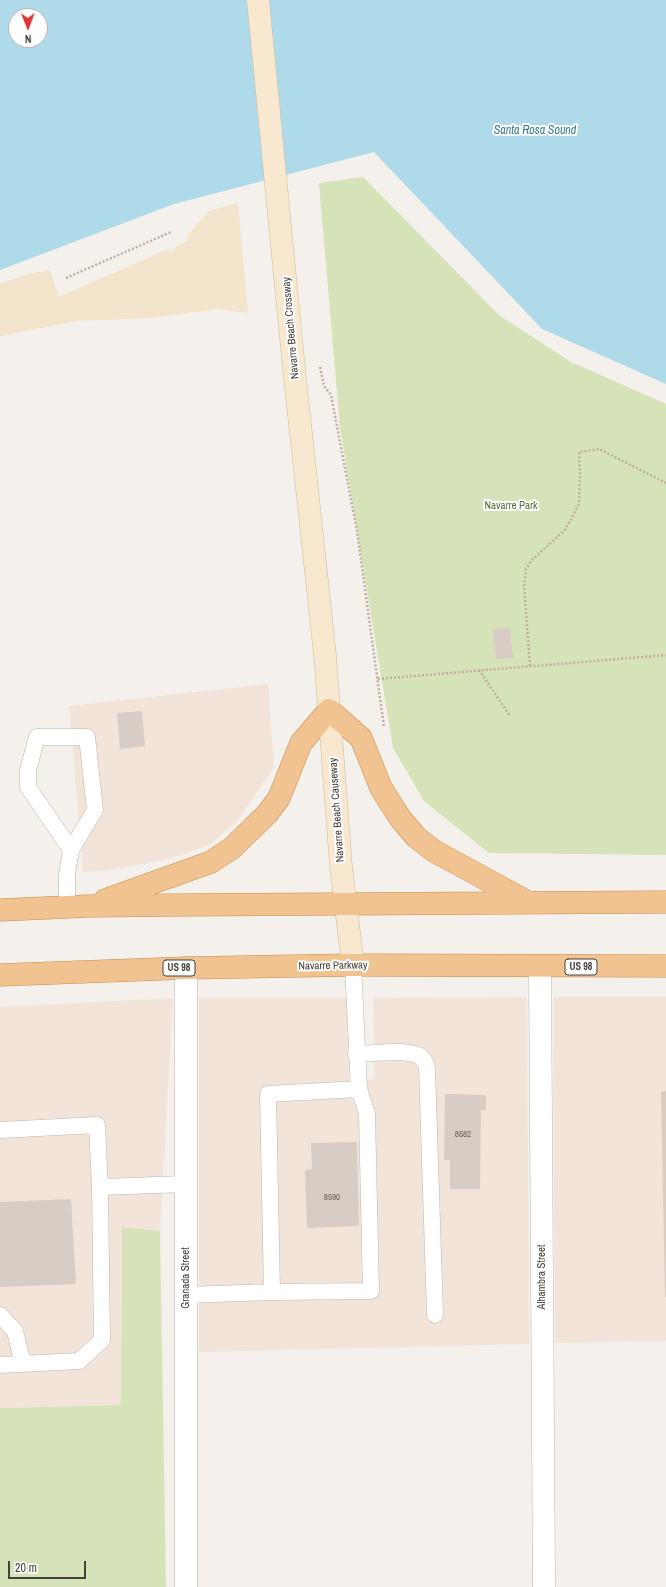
<!DOCTYPE html>
<html>
<head>
<meta charset="utf-8">
<style>
  body { margin:0 }
  #map { position:relative; width:666px; height:1587px; overflow:hidden; background:#f4f0eb; font-family:"Archivo Narrow",sans-serif }
  canvas { display:block }
  .north { position:absolute; left:8px; top:8px; width:40px; height:40px; box-sizing:border-box; background:#fff; border:1px solid #b5b3b0; border-radius:50%; rotate:179deg; font-size:11px; font-weight:700; line-height:16px; text-align:center; color:#47403a }
  .north::after { content:''; display:block; margin:auto; width:14px; height:18px; background:#e13436; clip-path:polygon(50% 0,100% 100%,50% 72%,0 100%) }
  .scale { position:absolute; left:8px; top:1561px; width:78px; height:18px; box-sizing:border-box; border:2px solid #47403a; border-top:0; padding-left:5px; font-size:12px; line-height:14px; white-space:nowrap; color:#47403a; -webkit-text-stroke:3px #fff; paint-order:stroke }
</style>
</head>
<body>
<div id="map">
<canvas width="666" height="1587"></canvas>
<div class="north">N</div>
<div class="scale">20 m</div>
</div>
<script>
const c = document.querySelector('canvas').getContext('2d');
c.lineJoin = 'round';
function fill(path, color) {
  c.fillStyle = color;
  c.fill(path, 'evenodd');
}
function stroke(path, color, width, dash) {
  c.strokeStyle = color;
  c.lineWidth = width;
  c.lineCap = dash ? 'butt' : 'round';
  c.setLineDash(dash || []);
  c.stroke(path);
}
function drawText(font, color, halo, rows, align = 'center') {
  c.font = font + ' "Archivo Narrow",sans-serif';
  c.lineWidth = 4;
  c.setLineDash([]);
  c.textBaseline = 'middle';
  c.strokeStyle = halo;
  c.fillStyle = color;
  for (const [text, x, y, turn = 0] of rows) {
    c.save();
    c.translate(x, y);
    c.rotate((+turn || 0) * Math.PI / 180);
    c.textAlign = isNaN(turn) ? turn : align;
    if (halo) c.strokeText(text, 0, 0);
    c.fillText(text, 0, 0);
    c.restore();
  }
}
fill(new Path2D(`
  M 268,684 L 274,767 L 238,820 L 211,844 L 170,859 L 103,871 L 83,872 L 69,706 Z
  M 527,997 L 529,1344 L 199,1352 L 199,998 L 347,998 L 349,1080 L 375,1079 L 373,998 Z
  M 553,997 L 666,997 L 666,1341 L 555,1343 Z
  M 173,998 L 160,1231 L 122,1227 L 121,1405 L 0,1408 L 0,1007 Z`), '#f2e4d9');
fill(new Path2D(`
  M 363,177 L 500,316 L 571,362 L 666,404 L 666,855 L 489,853 L 424,801 L 393,748 L 340,428 L 319,183 Z
  M 122,1227 L 160,1231 L 166,1587 L 0,1587 L 0,1408 L 121,1405 Z`), '#d6e3b9');
fill(new Path2D(`
  M 238,203 L 248,313 L 218,309 L 149,318 L 76,321 L 0,336 L 0,284 L 24,275 L 50,270 L 59,297 L 168,249 L 171,253 L 178,245 L 188,241 L 187,236 L 209,211 Z`), '#f3e4cc');
fill(new Path2D(`
  M 0,0 L 666,0 L 666,384 L 542,329 L 374,152 L 174,204 L 0,270 ZM 16,16 L 40,16 L 40,40 L 16,40 Z`), '#afdae9');
fill(new Path2D(`
  M 510,628 L 513,658 L 496,659 L 493,629 Z
  M 142,711 L 145,746 L 120,749 L 117,713 Z
  M 666,1091 L 666,1297 L 665,1297 L 661,1092 Z
  M 445,1094 L 486,1095 L 486,1110 L 481,1110 L 480,1189 L 450,1189 L 450,1160 L 444,1160 Z
  M 357,1142 L 359,1226 L 307,1228 L 305,1170 L 312,1169 L 311,1143 Z
  M 71,1199 L 76,1284 L 0,1287 L 0,1202 Z`), '#d7cdc5');
const service = new Path2D(`
  M 67,906 L 67,874 L 71,850 L 95,810 L 87,737 L 37,737 L 28,770 L 28,787 L 71,850
  M 356,1054 C 372,1054 409,1048 421,1057 C 425,1060 426,1064 427,1068 L 435,1315
  M 0,1130 L 97,1125 L 100,1187 L 102,1340 L 79,1361 L 0,1365
  M 100,1187 L 186,1184
  M 272,1292 L 371,1291 L 367,1114 L 359,1089
  M 186,1295 L 272,1292 L 268,1094 L 359,1089 L 353,965
  M 0,1315 L 15,1331 L 23,1364`);
const minor = new Path2D(`
  M 540,967 L 544,1587
  M 186,1587 L 186,968`);
const secondary = new Path2D(`
  M 258,0 L 294,369 L 325,655 L 341,867 L 353,965`);
const trunk = new Path2D(`
  M 105,900 L 211,862 L 232,848 L 267,814 L 279,798 L 301,743 L 329,710 L 361,738 L 381,788 L 400,818 L 416,837 L 434,851 L 526,901
  M 0,910 L 89,906 L 177,905 L 666,902
  M 0,975 L 186,968 L 353,965 L 666,966`);
stroke(service, '#beb6ae', 17);
stroke(minor, '#beb6ae', 23);
stroke(secondary, '#cebaa0', 23);
stroke(trunk, '#cc894d', 23);
stroke(new Path2D(`
  M 66,278 L 171,232
  M 320,367 L 324,386 L 331,395 L 357,531 L 384,727
  M 530,666 L 524,586 L 526,569 L 532,560 L 565,530 L 579,504 L 580,474 L 579,452 L 599,449 L 666,483
  M 479,670 L 510,716
  M 378,679 L 666,655`), '#beafa1', 2.5, [2, 2]);
stroke(service, '#fff', 16);
stroke(minor, '#fff', 22);
stroke(secondary, '#f9e8d0', 22);
stroke(trunk, '#f0c390', 22);
drawText('9px', '#6b635d', null, [
  ["8582",463,1135],
  ["8590",332,1198]
]);
for (const [x, y, w] of [
  [581,967,32],
  [179,968,32]
]) {
  const box = new Path2D();
  box.roundRect(x - w / 2, y - 8, w, 16, 3);
  c.fillStyle = '#fff';
  c.fill(box);
  stroke(box, '#47403a', 1);
}
drawText('bold 10px', '#47403a', null, [
  ["US 98",581,967],
  ["US 98",179,968]
]);
drawText('11px', '#47403a', '#fff', [
  ["Navarre Beach Crossway",291,328,-95],
  ["Navarre Beach Causeway",337,810,-94],
  ["Navarre Parkway",333,966,-1],
  ["Alhambra Street",542,1277,-90],
  ["Granada Street",186,1278,-90]
]);
drawText('11px', '#557233', '#fff', [
  ["Navarre Park",511,506]
]);
drawText('italic 12px', '#387990', '#fff', [
  ["Santa Rosa Sound",535,131]
]);
</script>
</body>
</html>
